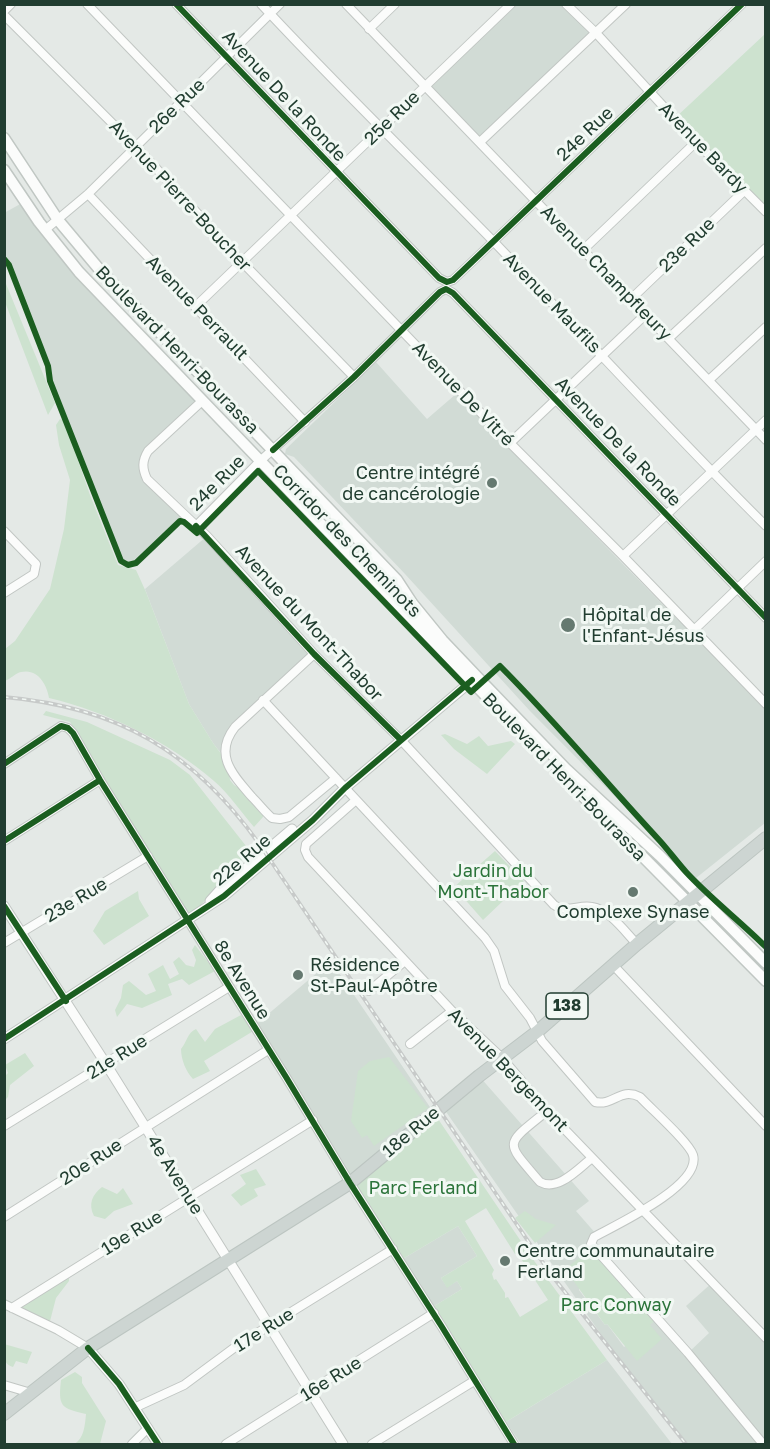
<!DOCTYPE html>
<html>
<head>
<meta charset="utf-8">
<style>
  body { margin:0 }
  #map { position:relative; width:770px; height:1449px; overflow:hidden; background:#e4e9e6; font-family:"Golos Text",sans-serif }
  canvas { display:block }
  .frame { position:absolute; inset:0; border:6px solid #213d30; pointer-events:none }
</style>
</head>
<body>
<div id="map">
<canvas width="770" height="1449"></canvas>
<div class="frame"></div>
</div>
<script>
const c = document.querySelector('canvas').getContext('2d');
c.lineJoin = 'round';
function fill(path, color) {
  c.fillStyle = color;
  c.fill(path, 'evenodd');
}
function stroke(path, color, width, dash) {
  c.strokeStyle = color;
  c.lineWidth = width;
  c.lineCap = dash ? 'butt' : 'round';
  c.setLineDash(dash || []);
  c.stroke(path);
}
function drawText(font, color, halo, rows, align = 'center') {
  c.font = font + ' "Golos Text",sans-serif';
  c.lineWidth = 6;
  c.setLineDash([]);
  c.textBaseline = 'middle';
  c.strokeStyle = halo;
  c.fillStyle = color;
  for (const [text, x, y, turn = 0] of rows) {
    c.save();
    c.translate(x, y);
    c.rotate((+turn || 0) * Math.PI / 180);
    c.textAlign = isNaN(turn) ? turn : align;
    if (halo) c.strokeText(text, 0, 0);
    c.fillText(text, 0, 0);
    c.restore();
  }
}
fill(new Path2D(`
  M 513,5 L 566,5 L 596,33 L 480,142 L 426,85 Z
  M 24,202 L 50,236 L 202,401 L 148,451 L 144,471 L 187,518 L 137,564 L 126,563 L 122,560 L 50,376 L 50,367 L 10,261 L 5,255 L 4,213 Z
  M 376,362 L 427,419 L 456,394 L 677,619 L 693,631 L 765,704 L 765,823 L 696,878 L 530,711 L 405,574 L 294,457 L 285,454 L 286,449 Z
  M 207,536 L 314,654 L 229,735 L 227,761 L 213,743 L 189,704 L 145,589 Z
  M 331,961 L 434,1113 L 350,1183 L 254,1026 Z
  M 479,1076 L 589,1201 L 576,1211 L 597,1235 L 579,1290 L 605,1325 L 607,1324 L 624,1347 L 657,1318 L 688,1353 L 709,1333 L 686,1306 L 713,1282 L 765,1338 L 765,1444 L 688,1444 L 616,1356 L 442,1106 Z
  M 458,1226 L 477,1256 L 441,1278 L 447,1287 L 457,1281 L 462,1289 L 431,1308 L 401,1260 Z
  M 607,1360 L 672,1444 L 521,1444 L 506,1422 Z`), '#d1dbd5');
fill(new Path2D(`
  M 765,34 L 765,212 L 675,118 Z
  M 4,279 L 55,403 L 48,415 L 5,302 Z
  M 60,419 L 64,420 L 90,495 L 118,565 L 136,570 L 146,592 L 189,704 L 213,743 L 228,763 L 230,780 L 234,785 L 239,788 L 263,812 L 263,817 L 254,827 C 241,812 229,794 214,781 C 169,742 108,712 49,698 C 47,685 38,668 21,672 C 16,673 10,679 5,681 L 5,649 L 15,641 L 50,589 L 64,529 L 70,480 L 59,445 L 56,425 Z
  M 46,711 L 87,722 L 170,760 L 190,775 L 250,851 L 188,919 L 70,722 L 43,715 Z
  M 445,734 L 467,744 L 479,736 L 488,746 L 511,741 L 515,744 L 487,774 L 454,749 L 441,735 Z
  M 495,851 L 524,881 L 483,920 L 454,887 Z
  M 138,891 L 139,899 L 149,916 L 104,945 L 93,931 L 105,911 Z
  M 195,945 L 215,971 L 189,985 L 182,979 L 168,984 L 172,995 L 142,1008 L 127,1004 L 117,1017 L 115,1010 L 121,998 L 123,985 L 129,981 L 146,995 L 156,991 L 148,974 L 163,965 L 170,979 L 179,974 L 173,962 L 179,957 L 186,965 L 194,967 L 196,960 L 192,950 Z
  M 241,1015 L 255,1030 L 204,1061 L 210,1071 L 193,1079 C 186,1072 181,1059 181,1049 C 187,1042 187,1033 196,1029 L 205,1042 L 215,1029 Z
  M 25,1053 L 34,1066 L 10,1085 L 8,1097 L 5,1100 L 5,1076 L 8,1073 L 5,1065 Z
  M 389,1057 L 428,1108 L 374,1146 L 367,1135 L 362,1138 L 351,1121 L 358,1071 L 370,1061 Z
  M 434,1113 L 535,1262 L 607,1360 L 501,1425 L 431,1308 L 462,1289 L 457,1281 L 447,1288 L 441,1278 L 477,1256 L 458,1226 L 401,1260 L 350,1183 ZM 486,1208 L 515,1254 L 518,1254 L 548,1300 L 520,1317 L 508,1297 L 505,1298 L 505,1293 L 496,1279 L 494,1280 L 492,1274 L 494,1270 L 465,1221 Z
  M 256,1169 L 266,1185 L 254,1189 L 258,1196 L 241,1206 L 231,1195 L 246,1184 L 240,1175 Z
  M 102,1187 L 117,1194 L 123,1188 L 133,1204 L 114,1211 L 105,1219 L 94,1216 C 88,1204 92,1195 102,1187 Z
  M 525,1211 L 536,1219 L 556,1225 L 535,1243 L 515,1218 Z
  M 593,1247 L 657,1318 L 650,1325 L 662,1339 L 637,1361 L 607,1324 L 605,1325 L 565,1269 Z
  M 64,1278 L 69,1278 L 69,1281 L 56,1298 L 49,1325 L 20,1307 Z
  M 4,1344 L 32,1352 L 27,1364 L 16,1361 L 13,1367 C 2,1364 4,1354 4,1344 Z
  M 75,1372 L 82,1377 L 82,1383 L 106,1421 L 100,1444 L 74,1444 C 84,1439 85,1425 86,1414 C 61,1408 58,1407 61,1380 Z`), '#cde2cf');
const minor = new Path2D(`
  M 87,4 L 510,443 L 623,556 L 766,704
  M 176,4 L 439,278 L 447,282 L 453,280 L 742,4
  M 261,4 C 337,86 418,164 496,244 C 586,338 673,434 766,526
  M 346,4 L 766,440
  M 566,4 L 596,33 L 696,142 L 766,212
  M 4,11 L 11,4
  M 4,15 L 143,154 L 242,262 L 354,377
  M 369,29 L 395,4
  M 480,142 L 626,4
  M 88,194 L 305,422
  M 45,230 L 88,194 L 280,4
  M 583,250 L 696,142
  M 631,299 L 744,191
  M 195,307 L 511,4
  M 669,338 L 766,248
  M 709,380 L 766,327
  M 202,401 L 148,451 C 142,461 142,468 147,479 L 207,536 L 314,654 L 401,740 L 554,905 C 567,914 579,904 592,907 C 610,910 625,932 637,944
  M 510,443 L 646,314
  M 196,526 L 260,461 L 354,377 L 440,292 L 446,289 L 453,293 L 766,618
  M 4,531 L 36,564 L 34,574 L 4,593
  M 623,556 L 766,420
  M 693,631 L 766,561
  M 314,654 L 235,727 C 213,755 233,775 252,797 C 259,804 265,812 272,818 L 280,819 L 289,817 L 336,778
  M 263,700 L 485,938 L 494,951 L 505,986 L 530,1018 L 542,1041 L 595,1102 C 614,1106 620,1087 640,1097 C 651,1109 689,1142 693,1155 C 702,1185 616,1225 594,1237 L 591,1244 L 688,1353 L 763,1444
  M 4,764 L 61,726 L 68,728 L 73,733 L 100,780 L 286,1077 L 350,1183 L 442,1327 L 514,1444
  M 356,800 L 306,844 L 305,850 L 308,857 L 452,1011 L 503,1059 L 547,1111 L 766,1338
  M 4,841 L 100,780
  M 4,943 L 148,856
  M 614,966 L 766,1126
  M 369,991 L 405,961
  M 410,1044 L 452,1011
  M 547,1111 C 504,1146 504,1140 540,1182 C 558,1192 579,1168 592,1158
  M 4,1126 L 229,987
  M 4,1217 L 268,1050
  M 4,1304 L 58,1330 L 88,1348
  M 12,1308 L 313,1120
  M 4,1385 L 31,1393
  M 134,1408 L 184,1385 L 238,1345 L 393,1249
  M 132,1444 L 148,1428
  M 226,1444 L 434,1313
  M 372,1444 L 474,1381`);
const tertiary = new Path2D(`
  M 210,901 L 219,891 L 292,829
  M 4,906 L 106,1064 L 343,1444
  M 4,1039 L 224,896 L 313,820 L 345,788 L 475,678
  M 88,1348 L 119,1384 L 158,1444`);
const secondary = new Path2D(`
  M 4,138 L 58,220 L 99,269 L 397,580 L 412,603 L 443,641 L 482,682 L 566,769 L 660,856 L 766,963
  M 4,170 L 39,222 L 79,272 L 534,746
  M 557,770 L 766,981`);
const primary = new Path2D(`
  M 4,1414 L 88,1348 L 350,1183 L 479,1076 L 538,1031 L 637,944 L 766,838`);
stroke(minor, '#c1c6c3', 10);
stroke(tertiary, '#c1c6c3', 11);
stroke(secondary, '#c0c7c3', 13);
stroke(primary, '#bcc5c1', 14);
stroke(minor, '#fbfcfb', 8);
stroke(tertiary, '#fbfcfb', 9);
stroke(secondary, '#fbfcfb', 10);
stroke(primary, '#cdd5d2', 12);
const rail = new Path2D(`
  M 4,697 C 118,707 194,752 260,845 L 530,1244 L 553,1277 L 686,1444`);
stroke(rail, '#c7cac9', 4);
stroke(rail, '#f2f8f4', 1.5, [4.5]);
stroke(new Path2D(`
  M 176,4 L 439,278 L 447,282 L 453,280 L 742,4
  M 4,259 L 9,265 L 48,366 L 50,381 L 121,561 L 128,565 L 136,563 L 180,521 L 184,522 L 197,533 L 258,471 L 471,692 L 500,666 C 556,722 606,783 660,841 C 669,851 677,862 686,872 C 711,899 740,921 766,947
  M 273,450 L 354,377 L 440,292 L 446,289 L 453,293 L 766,618
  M 196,526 L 314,654 L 401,740
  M 4,764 L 61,726 L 68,728 L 73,733 L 100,780 L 286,1077 L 350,1183 L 442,1327 L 514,1444
  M 4,841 L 100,780
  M 4,906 L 66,1001
  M 4,1039 L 224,896 L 313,820 L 345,788 L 472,680
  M 88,1348 L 119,1384 L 158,1444`), '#1b5e20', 6);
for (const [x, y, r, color] of [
  [492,483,6,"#657970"],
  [568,625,8,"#657970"],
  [633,892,6,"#657970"],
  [298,975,6,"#657970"],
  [505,1261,6,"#657970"]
]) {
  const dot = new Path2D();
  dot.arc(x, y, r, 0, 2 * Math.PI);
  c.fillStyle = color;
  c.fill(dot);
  stroke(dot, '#f2f8f4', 2);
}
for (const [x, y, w] of [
  [567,1006,42]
]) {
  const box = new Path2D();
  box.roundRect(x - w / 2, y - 13, w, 26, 4.5);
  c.fillStyle = '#f2f8f4';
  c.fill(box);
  stroke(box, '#213d30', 1.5);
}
drawText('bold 16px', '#213d30', null, [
  ["138",567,1006]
]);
drawText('18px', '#213d30', '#f2f8f4', [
  ["Avenue De la Ronde",284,96,47],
  ["26e Rue",177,106,-44],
  ["25e Rue",392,118,-44],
  ["24e Rue",585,134,-43],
  ["Avenue Bardy",703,148,46],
  ["Avenue Pierre-Boucher",180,196,47],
  ["23e Rue",687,245,-44],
  ["Avenue Champfleury",606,273,46],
  ["Avenue Maufils",552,303,46],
  ["Avenue Perrault",197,308,46],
  ["Boulevard Henri-Bourassa",177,350,46],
  ["Avenue De Vitré",463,394,46],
  ["Avenue De la Ronde",618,442,46],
  ["24e Rue",217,483,-45],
  ["Corridor des Cheminots",347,541,46],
  ["Avenue du Mont-Thabor",309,623,47],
  ["Boulevard Henri-Bourassa",564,777,46],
  ["22e Rue",242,860,-40],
  ["23e Rue",76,900,-31],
  ["8e Avenue",242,980,58],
  ["21e Rue",117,1057,-32],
  ["Avenue Bergemont",508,1070,46],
  ["18e Rue",411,1132,-40],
  ["20e Rue",91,1162,-33],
  ["4e Avenue",175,1175,58],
  ["19e Rue",132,1233,-32],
  ["17e Rue",264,1330,-32],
  ["16e Rue",331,1379,-32]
]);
drawText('18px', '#213d30', '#f2f8f4', [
  ["Centre intégré",480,473,"right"],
  ["de cancérologie",480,494,"right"],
  ["Hôpital de",582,615],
  ["l'Enfant-Jésus",582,636],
  ["Complexe Synase",633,912,"center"],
  ["Résidence",310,965],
  ["St-Paul-Apôtre",310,986],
  ["Centre communautaire",517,1251],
  ["Ferland",517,1272]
], 'left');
drawText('18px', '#2b743a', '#f2f8f4', [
  ["Jardin du",493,871],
  ["Mont-Thabor",493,892],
  ["Parc Ferland",423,1188],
  ["Parc Conway",616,1305]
]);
</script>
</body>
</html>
